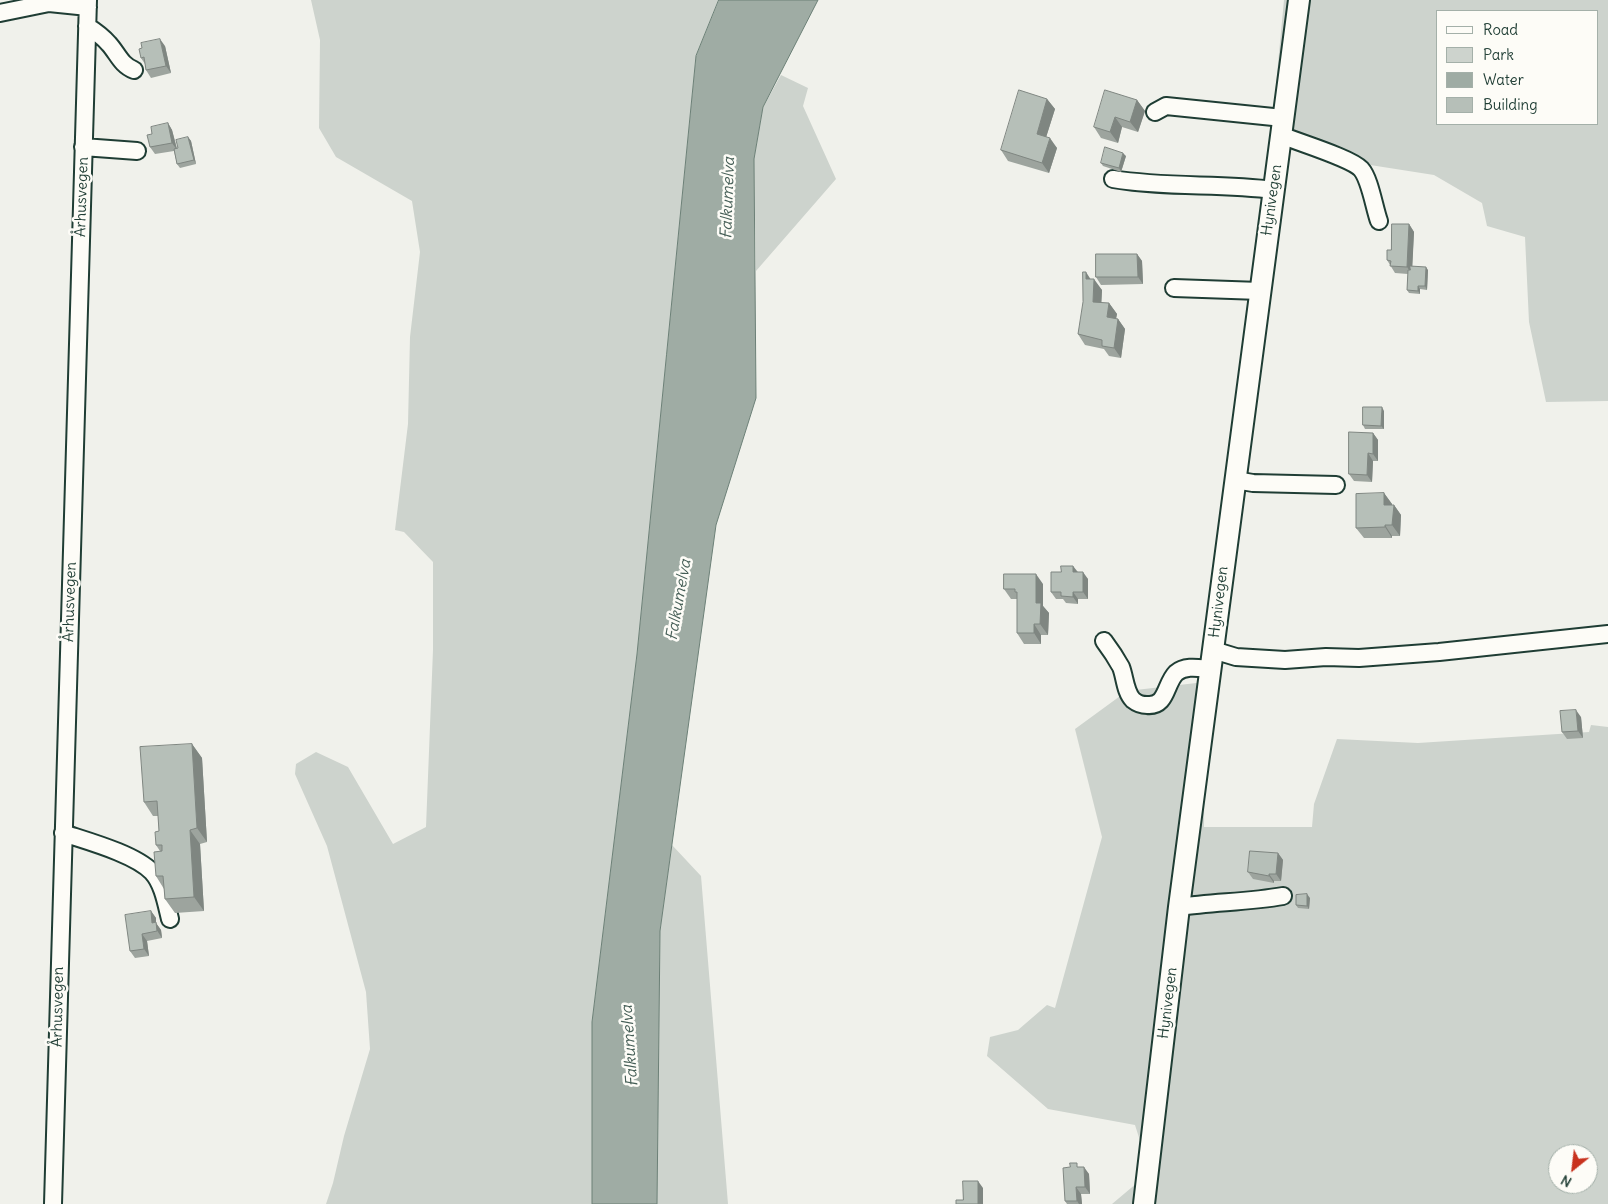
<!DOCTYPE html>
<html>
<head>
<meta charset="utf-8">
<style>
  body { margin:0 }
  #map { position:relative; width:1608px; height:1204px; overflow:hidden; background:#f0f1eb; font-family:Delius,sans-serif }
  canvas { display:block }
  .legend { position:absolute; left:1436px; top:10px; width:162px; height:115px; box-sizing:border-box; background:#fdfcf7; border:1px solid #a4b0a9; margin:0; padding:6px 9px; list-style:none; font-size:15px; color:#1f3d34 }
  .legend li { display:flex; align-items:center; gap:10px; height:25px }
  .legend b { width:25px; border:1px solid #a4b0a9 }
  .north { position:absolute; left:1548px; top:1144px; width:50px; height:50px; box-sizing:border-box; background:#fdfcf7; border:1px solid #a4b0a9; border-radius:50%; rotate:209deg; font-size:14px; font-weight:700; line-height:20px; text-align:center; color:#1f3d34 }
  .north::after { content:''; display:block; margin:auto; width:18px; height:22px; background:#c8321e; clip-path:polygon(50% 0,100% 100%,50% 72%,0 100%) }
</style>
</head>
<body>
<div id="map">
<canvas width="1608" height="1204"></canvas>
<ul class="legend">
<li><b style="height:6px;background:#fdfcf7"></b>Road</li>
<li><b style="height:14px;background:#cdd3cd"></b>Park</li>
<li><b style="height:14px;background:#9faca4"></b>Water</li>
<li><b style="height:14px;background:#b6bfb8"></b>Building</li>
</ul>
<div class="north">N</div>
</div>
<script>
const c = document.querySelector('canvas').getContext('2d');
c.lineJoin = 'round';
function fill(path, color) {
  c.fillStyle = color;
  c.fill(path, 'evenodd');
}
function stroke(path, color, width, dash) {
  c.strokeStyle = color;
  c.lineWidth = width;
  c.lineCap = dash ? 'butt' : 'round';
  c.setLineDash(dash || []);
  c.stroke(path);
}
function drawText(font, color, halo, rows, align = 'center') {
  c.font = font + ' Delius,sans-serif';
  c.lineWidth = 5;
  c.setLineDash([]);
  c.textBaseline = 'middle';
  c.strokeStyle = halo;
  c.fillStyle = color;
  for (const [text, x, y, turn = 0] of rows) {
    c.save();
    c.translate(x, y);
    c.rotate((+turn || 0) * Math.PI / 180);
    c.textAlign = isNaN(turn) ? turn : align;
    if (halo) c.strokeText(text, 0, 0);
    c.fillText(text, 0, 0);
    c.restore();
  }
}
fill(new Path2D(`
  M 311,0 L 719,0 L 696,56 L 637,654 L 592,1022 L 592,1204 L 326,1204 L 333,1183 L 344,1136 L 370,1049 L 366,992 L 327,846 L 295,774 L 296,764 L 316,752 L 348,767 L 393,844 L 426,827 L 433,650 L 433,562 L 404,532 L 395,530 L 408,424 L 410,337 L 420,252 L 412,201 L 336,157 L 319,128 L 320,40 Z
  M 1284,0 L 1608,0 L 1608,401 L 1546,402 L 1529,322 L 1525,237 L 1487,226 L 1482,203 L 1434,175 L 1351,162 L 1283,126 L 1274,106 ZM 1437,11 L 1597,11 L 1597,124 L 1437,124 Z
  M 781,75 L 808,88 L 803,106 L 836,179 L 756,271 L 754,159 L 763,107 Z
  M 1205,682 L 1204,827 L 1312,827 L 1314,804 L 1337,739 L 1418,743 L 1589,732 L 1591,725 L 1608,727 L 1608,1204 L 1112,1204 L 1150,1172 L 1135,1125 L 1048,1109 L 987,1056 L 990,1037 L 1018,1030 L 1047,1005 L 1055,1008 L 1102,837 L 1075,729 L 1127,691 ZM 1558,1154 L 1588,1154 L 1588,1184 L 1558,1184 Z
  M 672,845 L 701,876 L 728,1204 L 657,1204 L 660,931 Z`), '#cdd3cd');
const water = new Path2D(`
  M 719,0 L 818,0 L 763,107 L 754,159 L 756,398 L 716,525 L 660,931 L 657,1204 L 592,1204 L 592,1022 L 637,654 L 696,56 Z`);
fill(water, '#9faca4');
stroke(water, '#6c8077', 1);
const minor = new Path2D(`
  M 0,13 L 49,3 L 88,7
  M 87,26 C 95,31 103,37 109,44 C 118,54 121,65 134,70
  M 1155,112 L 1166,106 L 1283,118
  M 1281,135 C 1297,142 1351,158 1361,169 C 1370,179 1374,207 1379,221
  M 83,147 L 137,151
  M 1113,179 C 1166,188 1220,183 1274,190
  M 1174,288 L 1260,291
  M 1235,480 L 1253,483 L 1336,485
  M 1104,641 C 1110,649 1116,658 1121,667 C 1125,677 1125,692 1133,700 C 1138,704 1141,705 1147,705 C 1167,707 1165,684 1176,673 C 1185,665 1199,668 1210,669
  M 1213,650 L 1236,657 L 1285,660 L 1326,657 L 1359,658 L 1439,652 L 1608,634
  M 63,833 C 87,841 135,854 152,872 C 163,884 166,903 170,919
  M 1179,907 C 1214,902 1249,902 1283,896
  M 53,1204 L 88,0`);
const major = new Path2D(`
  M 1144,1204 L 1179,907 L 1299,0`);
stroke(minor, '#1f3d34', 20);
stroke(major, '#1f3d34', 24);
stroke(minor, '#fdfcf7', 16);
stroke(major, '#fdfcf7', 20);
fill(new Path2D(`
  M 165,46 L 171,73 L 151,78 L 146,70 L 145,64 L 141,58 Z
  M 1047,99 L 1055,109 L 1046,137 L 1057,148 L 1049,173 L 1008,161 L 1001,150 Z
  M 1137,100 L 1145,111 L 1138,132 L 1122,127 L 1118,143 L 1101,138 L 1094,127 Z
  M 168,123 L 172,130 L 177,148 L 178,148 L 188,137 L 191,141 L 196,164 L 180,168 L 177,164 L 174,151 L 155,154 L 150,147 L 152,134 Z
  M 1126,156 L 1121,172 L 1103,166 L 1101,163 Z
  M 1409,224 L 1414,232 L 1412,266 L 1428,270 L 1427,290 L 1420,289 L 1420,294 L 1409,293 L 1407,290 L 1408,274 L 1395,273 L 1387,260 Z
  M 1137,254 L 1142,261 L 1143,284 L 1101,285 L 1096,277 Z
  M 1091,279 L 1102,290 L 1101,303 L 1109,303 L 1117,314 L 1116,319 L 1118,319 L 1125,329 L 1121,358 L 1109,356 L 1104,349 L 1085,345 L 1078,334 Z
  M 1384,411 L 1384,429 L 1365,429 L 1363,425 Z
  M 1373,433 L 1378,440 L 1378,461 L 1373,461 L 1372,482 L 1354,481 L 1349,474 Z
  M 1384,493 L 1392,504 L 1392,505 L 1394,505 L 1401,515 L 1400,536 L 1392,536 L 1392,538 L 1364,538 L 1356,528 Z
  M 1073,566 L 1078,572 L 1088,579 L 1088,599 L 1078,599 L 1078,604 L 1066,603 L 1063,599 L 1056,599 L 1051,592 L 1061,572 Z
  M 1043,584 L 1043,606 L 1049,613 L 1048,635 L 1041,635 L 1041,644 L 1024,644 L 1017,633 L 1017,599 L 1011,599 L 1004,589 Z
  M 1581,717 L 1583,738 L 1567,739 L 1562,732 Z
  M 192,744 L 202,758 L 207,842 L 200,844 L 204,911 L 175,913 L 165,899 L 164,889 L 156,876 L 160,851 L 156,845 L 159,831 L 158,816 L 153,816 L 144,802 Z
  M 1278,853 L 1283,860 L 1281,881 L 1274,881 L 1274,883 L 1253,879 L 1248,872 Z
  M 1310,898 L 1309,909 L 1298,908 L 1296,905 Z
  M 151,911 L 156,918 L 156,923 L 161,930 L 162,938 L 147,941 L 149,956 L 135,958 L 130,951 Z
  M 1080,1167 L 1089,1174 L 1090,1194 L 1081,1194 L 1082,1204 L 1067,1204 L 1065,1201 Z`), '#9da49e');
fill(new Path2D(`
  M 160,39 L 165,46 L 171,73 L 166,66 Z
  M 1047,99 L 1055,109 L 1044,144 L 1037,134 Z
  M 1137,100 L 1145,111 L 1138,132 L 1130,122 Z
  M 1115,117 L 1122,127 L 1118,143 L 1110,132 Z
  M 168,123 L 172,130 L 177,150 L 172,143 Z
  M 188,137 L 191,141 L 196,164 L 194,160 Z
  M 1050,138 L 1057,148 L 1049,173 L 1042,163 Z
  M 1123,153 L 1126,156 L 1121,172 L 1119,168 Z
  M 1409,224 L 1414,232 L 1412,274 L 1407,267 Z
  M 1137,254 L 1142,261 L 1143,284 L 1138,277 Z
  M 1426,267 L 1428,270 L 1427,290 L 1425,286 Z
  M 1086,272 L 1093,283 L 1086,279 Z
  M 1094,279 L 1102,290 L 1101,312 L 1093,302 Z
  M 1418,286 L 1420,289 L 1420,294 L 1418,291 Z
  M 1109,303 L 1117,314 L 1114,328 L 1107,317 Z
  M 1118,319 L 1125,329 L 1121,358 L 1114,348 Z
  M 1382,407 L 1384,411 L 1384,429 L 1381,426 Z
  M 1373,433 L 1378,440 L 1378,461 L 1373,454 Z
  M 1368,453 L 1373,461 L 1372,482 L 1367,475 Z
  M 1384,493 L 1392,504 L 1392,516 L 1384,505 Z
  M 1394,505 L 1401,515 L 1400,536 L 1392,525 Z
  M 1385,525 L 1392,536 L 1392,538 L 1385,527 Z
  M 1073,566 L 1078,573 L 1073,572 Z
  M 1083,572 L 1088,579 L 1088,599 L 1083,592 Z
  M 1036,574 L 1043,584 L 1043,606 L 1049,613 L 1048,635 L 1040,624 L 1036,603 Z
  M 1073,592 L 1078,599 L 1078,604 L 1073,597 Z
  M 1034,624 L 1041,635 L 1041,644 L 1034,633 Z
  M 1576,710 L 1581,717 L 1583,738 L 1578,731 Z
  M 192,744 L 202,758 L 207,842 L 197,828 Z
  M 190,830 L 200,844 L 204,911 L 194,897 Z
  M 1278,853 L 1283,860 L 1281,881 L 1276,874 Z
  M 1269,874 L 1274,881 L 1274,883 L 1269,876 Z
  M 1307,894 L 1310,898 L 1309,909 L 1307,906 Z
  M 151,911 L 156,918 L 156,923 L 161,930 L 162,938 L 152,923 Z
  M 142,934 L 147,941 L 149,956 L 144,949 Z
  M 1084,1167 L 1089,1174 L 1090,1194 L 1085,1187 Z
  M 978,1181 L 983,1188 L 983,1204 L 978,1204 Z
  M 1076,1187 L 1081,1194 L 1082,1204 L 1079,1204 L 1077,1201 Z`), '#7f8681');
const building = new Path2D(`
  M 160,39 L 166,66 L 146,70 L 144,57 L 141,58 L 139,49 L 142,48 L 141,43 Z
  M 1019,90 L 1047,99 L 1037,134 L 1050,138 L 1042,163 L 1001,150 Z
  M 1105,90 L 1137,100 L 1130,122 L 1115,117 L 1110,132 L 1094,127 Z
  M 168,123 L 172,143 L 150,147 L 147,135 L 152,134 L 151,127 Z
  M 188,137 L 194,160 L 177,164 L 174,149 L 178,148 L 176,140 Z
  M 1105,147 L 1123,153 L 1119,168 L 1101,163 Z
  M 1392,224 L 1409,224 L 1407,267 L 1390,266 L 1391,261 L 1387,260 L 1387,250 L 1391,250 Z
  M 1096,254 L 1137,254 L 1138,277 L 1096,277 Z
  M 1410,266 L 1426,267 L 1425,286 L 1418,286 L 1418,291 L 1407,290 L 1408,270 L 1410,270 Z
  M 1083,272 L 1086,272 L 1086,279 L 1094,279 L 1093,302 L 1109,303 L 1107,317 L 1118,319 L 1114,348 L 1102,346 L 1102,340 L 1078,334 L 1083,302 Z
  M 1363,407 L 1382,407 L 1381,426 L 1363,425 Z
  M 1349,432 L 1373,433 L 1373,454 L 1368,453 L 1367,475 L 1349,474 Z
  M 1384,493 L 1384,505 L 1394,505 L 1392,525 L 1385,525 L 1385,527 L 1356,528 L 1356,494 Z
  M 1061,566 L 1073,566 L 1073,572 L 1083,572 L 1083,592 L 1073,592 L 1073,597 L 1061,596 L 1061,592 L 1051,592 L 1051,572 L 1061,572 Z
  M 1004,574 L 1036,574 L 1036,603 L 1041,603 L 1040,624 L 1034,624 L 1034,633 L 1017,633 L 1017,592 L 1015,592 L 1015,589 L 1004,589 Z
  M 1576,710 L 1578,731 L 1562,732 L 1560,711 Z
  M 192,744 L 197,828 L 190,830 L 194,897 L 165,899 L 163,876 L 156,876 L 154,852 L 162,851 L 162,845 L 156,845 L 155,832 L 159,831 L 157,801 L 144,802 L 140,747 Z
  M 1250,851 L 1278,853 L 1276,874 L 1269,874 L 1269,876 L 1248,872 Z
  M 1307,894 L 1307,906 L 1296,905 L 1296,895 Z
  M 151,911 L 152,923 L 156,922 L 157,931 L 142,934 L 144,949 L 130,951 L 125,915 Z
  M 1070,1163 L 1077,1163 L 1077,1167 L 1084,1167 L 1085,1187 L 1076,1187 L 1077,1201 L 1065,1201 L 1063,1168 L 1070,1167 Z
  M 963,1181 L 978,1181 L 978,1204 L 956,1204 L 956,1200 L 963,1200 Z`);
fill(building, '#b6bfb8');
stroke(building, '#7f8681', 1);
drawText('15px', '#1f3d34', '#fdfcf7', [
  ["Århusvegen",82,197,-88],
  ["Hynivegen",1272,200,-82],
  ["Århusvegen",70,602,-88],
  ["Hynivegen",1219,602,-83],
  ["Hynivegen",1168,1003,-83],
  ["Århusvegen",58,1007,-89]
]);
drawText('italic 16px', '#455e56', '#fdfcf7', [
  ["Falkumelva",728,198,-88],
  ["Falkumelva",679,600,-80],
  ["Falkumelva",630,1046,-94]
]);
</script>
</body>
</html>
